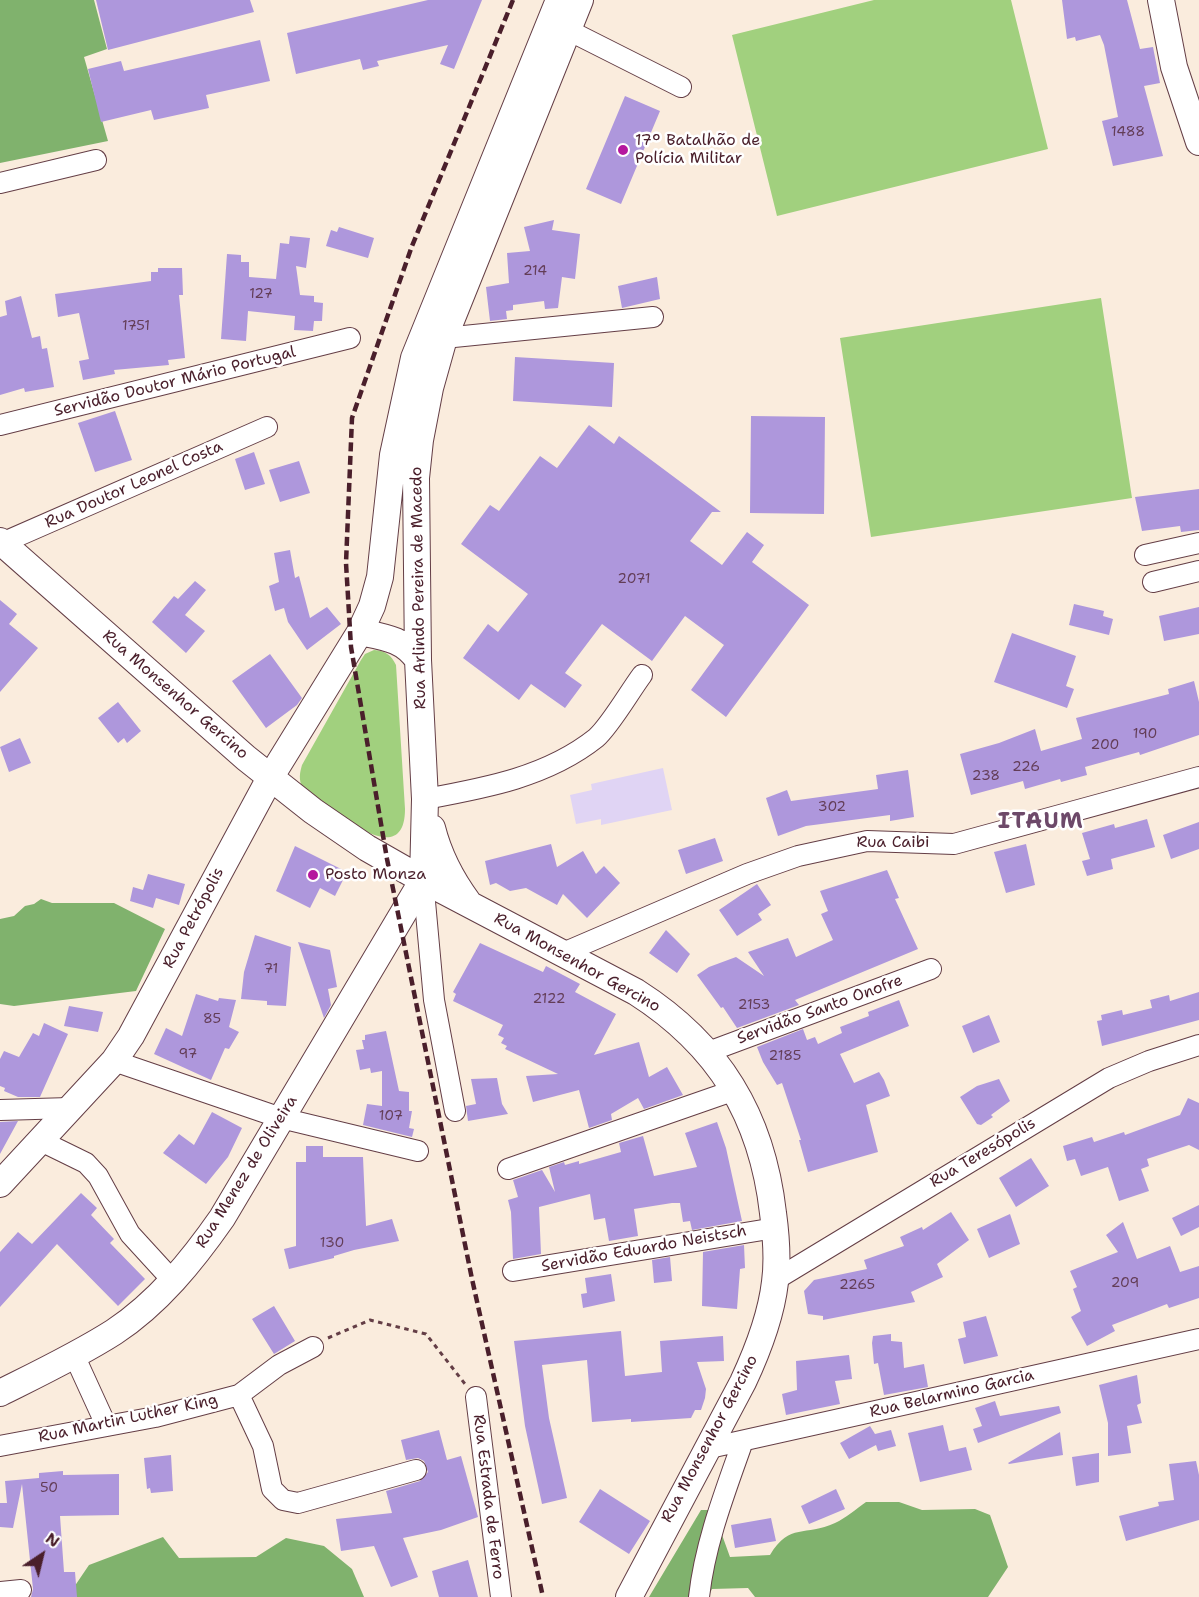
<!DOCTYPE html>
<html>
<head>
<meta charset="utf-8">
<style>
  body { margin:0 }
  #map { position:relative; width:1199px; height:1597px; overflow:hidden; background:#faecdd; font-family:"Shantell Sans",sans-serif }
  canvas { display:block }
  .north { position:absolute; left:12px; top:1525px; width:60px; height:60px; -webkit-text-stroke:4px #fff; paint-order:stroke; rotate:35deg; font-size:16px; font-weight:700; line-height:24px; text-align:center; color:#4a1f2b }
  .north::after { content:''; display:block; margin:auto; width:21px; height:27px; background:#4a1f2b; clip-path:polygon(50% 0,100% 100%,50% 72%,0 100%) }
</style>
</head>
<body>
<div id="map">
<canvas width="1199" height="1597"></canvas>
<div class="north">N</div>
</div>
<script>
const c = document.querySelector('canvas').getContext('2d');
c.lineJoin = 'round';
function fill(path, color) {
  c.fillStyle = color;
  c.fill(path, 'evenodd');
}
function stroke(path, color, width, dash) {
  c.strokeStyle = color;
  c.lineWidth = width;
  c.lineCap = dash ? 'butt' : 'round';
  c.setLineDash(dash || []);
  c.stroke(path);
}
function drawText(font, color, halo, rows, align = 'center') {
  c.font = font + ' "Shantell Sans",sans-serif';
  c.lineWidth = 5;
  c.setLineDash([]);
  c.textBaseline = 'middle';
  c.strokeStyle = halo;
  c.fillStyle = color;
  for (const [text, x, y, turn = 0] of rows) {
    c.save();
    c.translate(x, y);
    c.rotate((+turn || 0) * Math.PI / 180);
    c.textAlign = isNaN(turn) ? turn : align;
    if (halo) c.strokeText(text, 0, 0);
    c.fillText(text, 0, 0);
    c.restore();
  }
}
fill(new Path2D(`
  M 663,768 L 672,810 L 601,825 L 601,819 L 576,824 L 570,795 L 592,790 L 591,784 Z`), '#e0d4f4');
fill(new Path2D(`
  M 874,0 L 1011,0 L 1048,149 L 777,216 L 732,35 Z
  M 1101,298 L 1132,498 L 871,537 L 840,338 Z
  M 374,650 C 386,651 391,655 396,665 L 405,809 C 405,861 358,828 336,814 C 325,806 309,799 303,788 C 298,780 300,772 302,765 L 361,660 L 365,654 Z`), '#a1d07e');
fill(new Path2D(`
  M 0,0 L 94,0 L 107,49 L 84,57 L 108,141 L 0,163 Z
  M 41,899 L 52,903 L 114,903 L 165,929 L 136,991 L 14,1006 L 0,1004 L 0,919 L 14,916 L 25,906 L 34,904 Z
  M 866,1502 L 899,1502 L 922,1510 L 975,1509 L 990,1515 L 1008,1567 L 988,1597 L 755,1597 L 748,1588 L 712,1589 L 708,1597 L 649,1597 L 701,1510 L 713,1510 L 730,1557 L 770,1555 C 790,1522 805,1537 835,1523 C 846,1518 856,1509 866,1502 Z
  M 163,1537 L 179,1558 L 256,1557 L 286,1538 L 324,1546 L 352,1569 L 364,1597 L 71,1597 L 70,1593 L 89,1565 Z`), '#80b26d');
fill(new Path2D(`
  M 96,0 L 250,0 L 254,12 L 108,50 Z
  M 428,0 L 482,0 L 454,69 L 440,64 L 448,45 L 377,61 L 379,66 L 363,70 L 360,59 L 296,74 L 287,33 Z
  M 1062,0 L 1127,0 L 1140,49 L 1153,47 L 1160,83 L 1144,86 L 1163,156 L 1113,166 L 1102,121 L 1118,117 L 1104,45 L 1100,35 L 1076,41 L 1075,37 L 1067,39 Z
  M 260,40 L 270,81 L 206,95 L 209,108 L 154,120 L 151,110 L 101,122 L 88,69 L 121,61 L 124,71 Z
  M 625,96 L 660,111 L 621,204 L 586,189 Z
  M 554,220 L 552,230 L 580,234 L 575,279 L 562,277 L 558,308 L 545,309 L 544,301 L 513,305 L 513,310 L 506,311 L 507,319 L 490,321 L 486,287 L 509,283 L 507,253 L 530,251 L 524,227 Z
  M 339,227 L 374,238 L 368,258 L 326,246 L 331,230 L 337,232 Z
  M 290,236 L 310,238 L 306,268 L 296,266 L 300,295 L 314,296 L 314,302 L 323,303 L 322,321 L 314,321 L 313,331 L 294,330 L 295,316 L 248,311 L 246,341 L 221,339 L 227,254 L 241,255 L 241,262 L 249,262 L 249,277 L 276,279 L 280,243 L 289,244 Z
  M 158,268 L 182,268 L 183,295 L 179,295 L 185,358 L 168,360 L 169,365 L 114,370 L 115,374 L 83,380 L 79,361 L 89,359 L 79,313 L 58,317 L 55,294 L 151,281 L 151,272 L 158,272 Z
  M 657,277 L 660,299 L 622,308 L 618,286 Z
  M 21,296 L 32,338 L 40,336 L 42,349 L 47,348 L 54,387 L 25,392 L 24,388 L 0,395 L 0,317 L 7,315 L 5,301 Z
  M 515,357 L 614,363 L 612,407 L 513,401 Z
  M 115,411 L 132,460 L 95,472 L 78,423 Z
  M 751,416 L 825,417 L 824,514 L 750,513 Z
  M 589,425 L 614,444 L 619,436 L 721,512 L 712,512 L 690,541 L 722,565 L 747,532 L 764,545 L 752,562 L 809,605 L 726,717 L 691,690 L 724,645 L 685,616 L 652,661 L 602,624 L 565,673 L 582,685 L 565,708 L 531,684 L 519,700 L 463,658 L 488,624 L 498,632 L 528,594 L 461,544 L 490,505 L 499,511 L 540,456 L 557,468 Z
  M 254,452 L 265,484 L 245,490 L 235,459 Z
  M 299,461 L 310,493 L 280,502 L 269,470 Z
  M 1199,489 L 1199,530 L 1181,532 L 1180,526 L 1142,531 L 1135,497 Z
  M 290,550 L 295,578 L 299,576 L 310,618 L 327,607 L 341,624 L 307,650 L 288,622 L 284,608 L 275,611 L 269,586 L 279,582 L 274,553 Z
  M 195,581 L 206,590 L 185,615 L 205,631 L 186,653 L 152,622 L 174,596 L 178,599 Z
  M 0,600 L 17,614 L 9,624 L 38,648 L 0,692 Z
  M 1074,604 L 1104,611 L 1103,616 L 1113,619 L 1109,635 L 1069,625 Z
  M 1199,607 L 1199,634 L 1164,641 L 1159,616 Z
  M 1012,633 L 1076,656 L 1066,686 L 1074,689 L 1067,708 L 994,682 Z
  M 270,654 L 302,698 L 297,705 L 266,728 L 232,681 Z
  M 1194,681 L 1199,702 L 1199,735 L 1140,755 L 1139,752 L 1085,767 L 1087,775 L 1061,782 L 1060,779 L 1025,789 L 1023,781 L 971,795 L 960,754 L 999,743 L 1035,729 L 1041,751 L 1082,739 L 1076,718 L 1169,694 L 1168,689 Z
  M 118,702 L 141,731 L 127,743 L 124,738 L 118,743 L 98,718 Z
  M 20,738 L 31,763 L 9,772 L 0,747 Z
  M 908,770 L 914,817 L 890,821 L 890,815 L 806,826 L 778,836 L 766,798 L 787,790 L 791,801 L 878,789 L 876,775 Z
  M 1147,819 L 1155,847 L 1111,859 L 1113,869 L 1087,876 L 1082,861 L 1090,859 L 1082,833 L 1114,824 L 1115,828 Z
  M 1199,822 L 1199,849 L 1171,859 L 1163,835 Z
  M 715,838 L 723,861 L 686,874 L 678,850 Z
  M 551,844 L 557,867 L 583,851 L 596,874 L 604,866 L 620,883 L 587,918 L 563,894 L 557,905 L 526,888 L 510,891 L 496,883 L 490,885 L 485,861 Z
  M 1026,844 L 1035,885 L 1006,893 L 994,852 Z
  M 295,846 L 347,872 L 335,896 L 320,888 L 310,908 L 276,891 Z
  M 887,870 L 899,898 L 895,899 L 918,949 L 795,1000 L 799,1005 L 737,1028 L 723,1007 L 721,1008 L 697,975 L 709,967 L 736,957 L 764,976 L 748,952 L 788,938 L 796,957 L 833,940 L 821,914 L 828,911 L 820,891 Z
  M 148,874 L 185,884 L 179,905 L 156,898 L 153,908 L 130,901 L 133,887 L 143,890 Z
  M 757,884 L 771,905 L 758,914 L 762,920 L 737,936 L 719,910 Z
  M 666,930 L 690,954 L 677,973 L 649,953 Z
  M 255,935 L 291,947 L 286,1006 L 267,1005 L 267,1001 L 241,999 L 244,972 Z
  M 298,942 L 330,950 L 337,987 L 328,989 L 331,1005 L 324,1018 Z
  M 480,943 L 543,972 L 546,966 L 580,984 L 575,992 L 616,1014 L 594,1055 L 639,1042 L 649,1077 L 667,1067 L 683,1095 L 644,1109 L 638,1098 L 611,1114 L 612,1120 L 589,1128 L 579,1090 L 533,1102 L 526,1076 L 558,1074 L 505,1049 L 507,1046 L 501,1043 L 504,1038 L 498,1035 L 503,1025 L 453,1001 L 456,994 L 453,992 Z
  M 1199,992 L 1199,1020 L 1102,1046 L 1097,1021 L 1102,1020 L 1101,1015 L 1122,1010 L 1123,1015 L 1152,1008 L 1150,1000 L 1169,995 L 1170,1001 Z
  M 196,994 L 218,1001 L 219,998 L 236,1000 L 229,1027 L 239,1032 L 229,1049 L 225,1048 L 211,1080 L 154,1054 L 166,1028 L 182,1036 Z
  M 899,1000 L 909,1026 L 840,1054 L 854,1083 L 879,1072 L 884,1080 L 890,1096 L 866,1105 L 878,1152 L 808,1172 L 799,1140 L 801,1140 L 782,1083 L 777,1085 L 763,1062 L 757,1047 L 803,1029 L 807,1040 L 815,1037 L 818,1044 L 842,1033 L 840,1027 L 869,1016 L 868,1012 Z
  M 69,1006 L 103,1012 L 98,1032 L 64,1026 Z
  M 989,1015 L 1000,1042 L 973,1053 L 962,1026 Z
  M 44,1023 L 68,1034 L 40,1097 L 18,1097 L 4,1091 L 5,1088 L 0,1086 L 0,1059 L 4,1051 L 19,1057 L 33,1033 L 39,1036 Z
  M 386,1031 L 399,1091 L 409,1092 L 409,1111 L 412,1111 L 409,1128 L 414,1129 L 412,1137 L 363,1125 L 367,1104 L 382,1106 L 382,1071 L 371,1073 L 370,1068 L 360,1070 L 356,1050 L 364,1049 L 362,1040 L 365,1040 L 365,1035 Z
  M 497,1078 L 502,1104 L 508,1114 L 468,1121 L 466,1106 L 476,1104 L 471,1079 Z
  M 999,1079 L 1010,1101 L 991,1115 L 993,1117 L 981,1125 L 977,1124 L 960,1097 L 977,1086 Z
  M 1188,1098 L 1199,1103 L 1199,1150 L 1189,1145 L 1147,1159 L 1149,1166 L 1141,1169 L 1149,1191 L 1119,1201 L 1108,1167 L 1081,1176 L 1075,1159 L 1067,1161 L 1063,1146 L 1092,1137 L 1094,1142 L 1124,1132 L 1125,1135 L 1180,1115 Z
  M 212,1112 L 242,1128 L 228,1157 L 206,1184 L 163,1153 L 179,1134 L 194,1145 Z
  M 18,1121 L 0,1154 L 0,1122 Z
  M 717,1122 L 726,1148 L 742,1221 L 692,1230 L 690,1221 L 683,1222 L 680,1203 L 672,1203 L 634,1209 L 638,1236 L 609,1241 L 605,1218 L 594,1220 L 590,1194 L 539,1207 L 541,1254 L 513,1259 L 511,1212 L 508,1200 L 518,1197 L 513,1180 L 542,1170 L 555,1192 L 549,1167 L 564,1162 L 565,1165 L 579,1161 L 579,1164 L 621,1152 L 619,1143 L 643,1136 L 654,1176 L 697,1167 L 685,1133 Z
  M 306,1146 L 323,1146 L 323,1157 L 363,1157 L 366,1226 L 392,1219 L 399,1241 L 354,1250 L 334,1256 L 334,1258 L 289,1269 L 284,1249 L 296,1246 L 296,1162 L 306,1162 Z
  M 1031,1158 L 1049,1186 L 1016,1207 L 999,1178 Z
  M 81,1193 L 97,1208 L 91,1215 L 114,1239 L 110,1243 L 145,1279 L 118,1306 L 57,1244 L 0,1307 L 0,1252 L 18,1232 L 32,1244 Z
  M 1199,1205 L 1199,1227 L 1181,1236 L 1172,1218 Z
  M 951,1212 L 969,1240 L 937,1264 L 943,1277 L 911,1292 L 915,1302 L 823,1320 L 823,1316 L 808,1314 L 804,1291 L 814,1280 L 867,1269 L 864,1260 L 904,1246 L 900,1237 L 922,1227 L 923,1230 Z
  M 1010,1214 L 1020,1244 L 989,1258 L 977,1229 Z
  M 1123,1222 L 1137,1259 L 1170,1246 L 1180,1272 L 1199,1266 L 1199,1298 L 1169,1308 L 1167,1304 L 1112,1325 L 1115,1331 L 1087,1346 L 1071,1317 L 1081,1311 L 1073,1289 L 1077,1287 L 1070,1271 L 1118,1252 L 1106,1235 Z
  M 744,1245 L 745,1268 L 740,1269 L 737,1309 L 702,1306 L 703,1252 Z
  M 670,1257 L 672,1281 L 654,1283 L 652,1260 Z
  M 611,1274 L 615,1301 L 583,1308 L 581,1294 L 587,1293 L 585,1278 Z
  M 274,1306 L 295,1341 L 274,1354 L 252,1319 Z
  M 986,1316 L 998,1356 L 964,1364 L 958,1339 L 966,1337 L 963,1322 Z
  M 621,1331 L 625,1376 L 662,1372 L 660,1341 L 723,1336 L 724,1361 L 697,1362 L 706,1389 L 705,1398 L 701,1410 L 695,1410 L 691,1418 L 631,1422 L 631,1419 L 592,1422 L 587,1360 L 542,1365 L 549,1418 L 567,1498 L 542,1504 L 525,1426 L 514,1341 Z
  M 891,1334 L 891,1341 L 902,1342 L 904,1368 L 924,1364 L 928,1387 L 884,1395 L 878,1363 L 874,1364 L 872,1343 L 873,1336 Z
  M 849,1355 L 852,1379 L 835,1381 L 840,1404 L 786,1415 L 782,1394 L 797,1390 L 796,1361 Z
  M 1137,1375 L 1141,1403 L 1137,1405 L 1142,1423 L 1127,1426 L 1131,1453 L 1108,1456 L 1108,1423 L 1099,1385 Z
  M 995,1401 L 1000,1416 L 1059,1406 L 1061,1413 L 978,1443 L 973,1429 L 982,1426 L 975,1408 Z
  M 943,1425 L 949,1451 L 966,1447 L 972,1470 L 920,1482 L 908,1433 Z
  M 870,1426 L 875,1434 L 891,1430 L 896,1446 L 878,1451 L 876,1445 L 849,1459 L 840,1443 Z
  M 439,1430 L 447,1460 L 461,1456 L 478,1517 L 441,1530 L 403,1538 L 418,1577 L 391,1587 L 374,1546 L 341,1551 L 336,1519 L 392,1513 L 386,1491 L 420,1481 L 428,1472 L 424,1461 L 418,1458 L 406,1460 L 401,1440 Z
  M 1060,1432 L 1063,1455 L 1009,1464 L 1008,1463 Z
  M 1099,1453 L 1099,1482 L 1076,1486 L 1072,1457 Z
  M 171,1455 L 173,1491 L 151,1493 L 150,1488 L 147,1489 L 144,1458 Z
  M 1196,1461 L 1199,1475 L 1199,1520 L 1126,1541 L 1119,1516 L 1159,1506 L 1158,1502 L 1174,1500 L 1169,1464 Z
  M 63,1471 L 63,1475 L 119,1474 L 119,1515 L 60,1516 L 64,1572 L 75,1572 L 77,1597 L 31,1597 L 33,1589 L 22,1484 L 13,1528 L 0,1527 L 0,1503 L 7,1503 L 5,1481 L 39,1478 L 39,1473 Z
  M 600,1489 L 650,1521 L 629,1554 L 579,1522 Z
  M 836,1489 L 845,1509 L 809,1524 L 801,1506 Z
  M 771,1518 L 776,1541 L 735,1548 L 731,1525 Z
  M 468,1560 L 478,1597 L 439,1597 L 432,1571 Z`), '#ae97dc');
const minor = new Path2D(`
  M 556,24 L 681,87
  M 0,183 L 96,160
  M 444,338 L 653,317
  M 0,425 L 350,338
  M 2,543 L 267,427
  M 1145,555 L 1199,543
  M 1153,582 L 1199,571
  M 425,799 C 485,788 547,777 596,738 C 610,726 630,691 642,675
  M 423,880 L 434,1000 L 455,1111
  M 563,953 L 747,874 L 798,856 L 867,841 L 954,844 L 1199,777
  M 708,1052 L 931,969
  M 114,1061 L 281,1118 L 418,1151
  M 0,1110 L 70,1108
  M 39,1140 L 86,1163 L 98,1176 L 130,1234 L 173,1281
  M 508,1169 L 735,1090
  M 513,1271 L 775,1228
  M 775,1280 L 1109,1078 L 1149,1061 L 1199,1045
  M 74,1355 L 106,1425
  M 239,1395 L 263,1446 L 272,1489 L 283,1500 L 298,1503 L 416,1470
  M 476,1397 L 501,1597
  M 0,1446 L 155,1417 L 239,1395 L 279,1365 L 313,1347
  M 705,1449 L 1199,1339
  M 0,1592 L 21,1590
  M 699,1597 C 705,1543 725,1492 743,1441`);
const major = new Path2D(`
  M 1161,0 L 1174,67 L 1199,142
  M 0,541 L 246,758 L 313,811 L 367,848 L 423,880 L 636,992 C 719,1045 762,1116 773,1213 C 776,1235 778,1260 775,1282 C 771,1317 758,1350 743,1382 L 629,1597
  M 360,632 C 384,637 404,639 418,660
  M 432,828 C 439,856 451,879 468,902
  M 0,1184 L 114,1061 L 131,1036 L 270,778 L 360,632 L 372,606 L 380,577 L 393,455 L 414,358 L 559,0
  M 0,1393 C 38,1374 78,1355 114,1332 C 158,1303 192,1261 222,1218 L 423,880 L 425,799 L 418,660 L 416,478 L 420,440 L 430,388 L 444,338 L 580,0`);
stroke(minor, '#643e46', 22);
stroke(major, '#643e46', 28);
stroke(new Path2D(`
  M 328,1338 L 370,1320 L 426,1334 L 465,1384`), '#643e46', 3, [4.5, 4.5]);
stroke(minor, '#fff', 20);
stroke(major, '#fff', 26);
stroke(new Path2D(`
  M 513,0 L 412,246 L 352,418 L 346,563 L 351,647 L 387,859 L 472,1279 L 543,1597`), '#4a1f2b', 4.5, [9, 4.5]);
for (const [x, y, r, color] of [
  [623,150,6,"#b5179e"],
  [313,875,6,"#b5179e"]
]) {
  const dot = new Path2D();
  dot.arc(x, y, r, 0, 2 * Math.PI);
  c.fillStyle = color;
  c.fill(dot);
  stroke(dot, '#fff', 2);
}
drawText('14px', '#633d57', null, [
  ["1488",1128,132],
  ["214",535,271],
  ["127",261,294],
  ["1751",136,326],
  ["2071",634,579],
  ["190",1145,734],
  ["200",1105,745],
  ["226",1026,767],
  ["238",986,776],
  ["302",832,807],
  ["71",271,969],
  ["2122",549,999],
  ["2153",754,1005],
  ["85",212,1019],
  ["97",188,1054],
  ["2185",785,1056],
  ["107",391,1116],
  ["130",332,1243],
  ["209",1125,1283],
  ["2265",857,1285],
  ["50",49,1488]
]);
drawText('16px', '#4a1f2b', '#fff', [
  ["17º Batalhão de",635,141],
  ["Polícia Militar",635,159],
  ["Posto Monza",325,875]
], 'left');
drawText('16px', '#4a1f2b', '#fff', [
  ["Servidão Doutor Mário Portugal",175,382,-14],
  ["Rua Doutor Leonel Costa",134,485,-24],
  ["Rua Arlindo Pereira de Macedo",419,588,-91],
  ["Rua Monsenhor Gercino",175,695,41],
  ["Rua Caibi",893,843],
  ["Rua Petrópolis",194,918,-62],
  ["Rua Monsenhor Gercino",577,963,29],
  ["Servidão Santo Onofre",820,1010,-20],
  ["Rua Teresópolis",983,1153,-31],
  ["Rua Menez de Oliveira",247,1172,-58],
  ["Servidão Eduardo Neistsch",644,1249,-10],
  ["Rua Belarmino Garcia",952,1394,-13],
  ["Rua Martin Luther King",128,1419,-12],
  ["Rua Monsenhor Gercino",710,1439,-62],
  ["Rua Estrada de Ferro",488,1497,83]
]);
c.letterSpacing = '1.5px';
drawText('bold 22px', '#6d4969', '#fff', [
  ["ITAUM",1041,822]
]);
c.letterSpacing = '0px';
</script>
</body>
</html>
